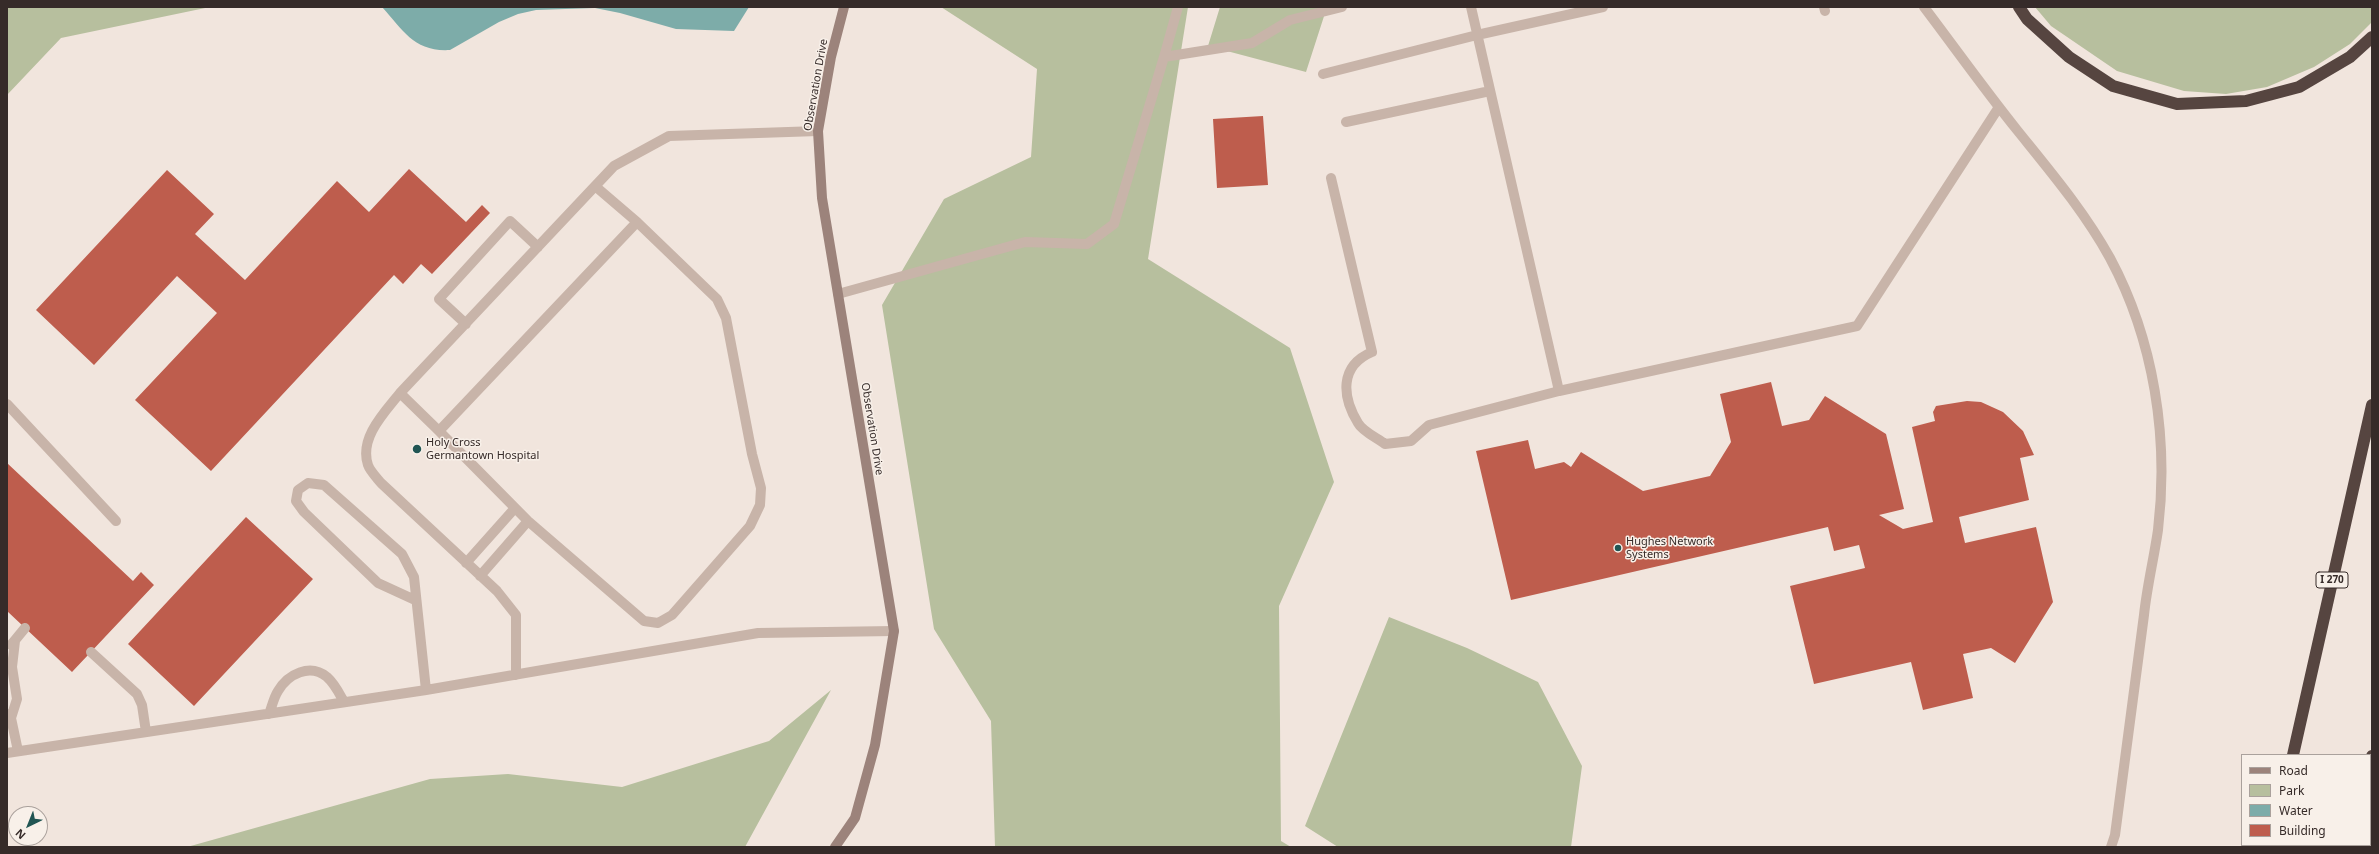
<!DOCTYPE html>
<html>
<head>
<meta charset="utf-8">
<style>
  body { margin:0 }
  #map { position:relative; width:2379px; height:854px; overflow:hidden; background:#f1e5dd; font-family:"Noto Sans",sans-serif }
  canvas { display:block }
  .frame { position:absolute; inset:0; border:8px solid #362b29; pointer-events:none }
  .legend { position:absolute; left:2241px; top:754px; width:130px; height:92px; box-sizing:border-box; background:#f8f0e9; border:1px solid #aaa19c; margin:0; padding:5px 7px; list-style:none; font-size:12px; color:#362b29 }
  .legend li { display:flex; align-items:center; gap:8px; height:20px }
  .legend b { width:20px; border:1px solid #aaa19c }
  .north { position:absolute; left:8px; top:806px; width:40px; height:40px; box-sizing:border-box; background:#f8f0e9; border:1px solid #aaa19c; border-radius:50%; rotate:223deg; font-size:11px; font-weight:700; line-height:16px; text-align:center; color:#362b29 }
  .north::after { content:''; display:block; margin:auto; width:14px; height:18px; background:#215553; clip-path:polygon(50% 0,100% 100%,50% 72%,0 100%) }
</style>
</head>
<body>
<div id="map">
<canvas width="2379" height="854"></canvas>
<div class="frame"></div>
<ul class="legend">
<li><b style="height:5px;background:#9c837b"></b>Road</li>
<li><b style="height:11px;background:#b7bf9e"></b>Park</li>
<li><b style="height:11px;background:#7daca9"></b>Water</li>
<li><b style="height:11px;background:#be5d4d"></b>Building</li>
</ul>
<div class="north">N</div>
</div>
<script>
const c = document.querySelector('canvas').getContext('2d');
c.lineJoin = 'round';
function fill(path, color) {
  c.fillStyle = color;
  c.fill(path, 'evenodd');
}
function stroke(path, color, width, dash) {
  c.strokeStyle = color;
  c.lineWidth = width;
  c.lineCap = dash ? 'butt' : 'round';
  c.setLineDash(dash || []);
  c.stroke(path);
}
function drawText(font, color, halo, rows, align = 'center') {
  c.font = font + ' "Noto Sans",sans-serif';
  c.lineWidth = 3;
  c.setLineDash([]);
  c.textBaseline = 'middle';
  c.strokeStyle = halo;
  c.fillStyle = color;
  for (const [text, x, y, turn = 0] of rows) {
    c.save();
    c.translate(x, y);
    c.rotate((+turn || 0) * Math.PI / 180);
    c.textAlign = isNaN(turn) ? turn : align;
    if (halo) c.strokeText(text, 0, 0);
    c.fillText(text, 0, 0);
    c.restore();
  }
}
fill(new Path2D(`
  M 7,7 L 210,7 L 61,38 L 7,95 Z
  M 941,7 L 1188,7 L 1148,259 L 1290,348 L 1334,482 L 1279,606 L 1281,841 L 1291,847 L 995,847 L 991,721 L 934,629 L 882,305 L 944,199 L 1031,157 L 1037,69 Z
  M 1220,7 L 1327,7 L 1306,72 L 1208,46 Z
  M 2035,7 L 2372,7 L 2372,22 L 2350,44 L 2314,67 L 2267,87 L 2226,94 L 2184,91 L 2117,71 L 2051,26 Z
  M 1389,617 L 1467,648 L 1538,682 L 1582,766 L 1571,847 L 1338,847 L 1305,826 Z
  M 831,690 L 745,847 L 187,847 L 430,779 L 508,774 L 622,787 L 769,741 Z`), '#b7bf9e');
fill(new Path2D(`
  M 382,7 L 749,7 L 734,31 L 676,29 L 620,13 L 595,8 L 536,10 L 518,14 L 499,22 L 450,50 C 414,52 404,31 382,7 Z`), '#7daca9');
fill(new Path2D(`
  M 1263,116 L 1268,185 L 1217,188 L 1213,119 Z
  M 409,169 L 466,222 L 482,205 L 490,213 L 432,274 L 421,264 L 403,284 L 394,275 L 211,471 L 135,400 L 217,313 L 177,276 L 94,365 L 36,310 L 167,170 L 214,214 L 195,234 L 245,280 L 337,181 L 369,212 Z
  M 1771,382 L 1782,426 L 1809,420 L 1825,396 L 1886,434 L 1904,509 L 1879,515 L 1903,529 L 1933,522 L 1912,427 L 1935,421 L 1933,412 L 1936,406 L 1967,401 L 1981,402 L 2003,412 L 2023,431 L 2034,455 L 2020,458 L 2029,500 L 1959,517 L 1965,543 L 2036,527 L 2053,602 L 2015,663 L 1991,648 L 1963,654 L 1973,698 L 1923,710 L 1911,662 L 1814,684 L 1790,586 L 1865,568 L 1859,545 L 1834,551 L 1828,527 L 1511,600 L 1476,451 L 1528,440 L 1535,469 L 1564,462 L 1571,467 L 1581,452 L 1643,491 L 1710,476 L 1731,442 L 1720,394 Z
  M 7,463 L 133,581 L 141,572 L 154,585 L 72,672 L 7,611 Z
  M 246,517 L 313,579 L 194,706 L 128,644 Z`), '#be5d4d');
stroke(new Path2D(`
  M 1178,7 L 1164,57 L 1252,43 L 1290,20 L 1342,7
  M 1471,7 L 1559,391
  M 1824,7 L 1825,11
  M 1924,7 C 1955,48 1985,90 2017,130 C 2050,171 2084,211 2110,258 C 2154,340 2169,438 2158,530 C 2154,558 2147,586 2144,615 C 2134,688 2125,762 2115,835 L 2111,847
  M 1323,74 L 1477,35 L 1603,7
  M 1346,122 L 1490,91
  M 1331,178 L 1372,352 C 1339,366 1342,397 1358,423 C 1362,431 1377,438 1385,444 L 1411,441 L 1429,425 L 1559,391 L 1857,326 L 1999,107
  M 595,186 L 637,222
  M 637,222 L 717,299 L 726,318 L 752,454 L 761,488 L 760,505 L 750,526 L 672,615 L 658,623 L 644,621 L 528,521 L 439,431 Z
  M 838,294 L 1025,242 L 1087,244 L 1114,224 L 1164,57
  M 466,324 L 439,299 L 510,221 L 538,247
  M 400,393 L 439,431
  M 7,404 L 116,521
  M 466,563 L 515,508
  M 480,576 L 528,521
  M 415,600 L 378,583 L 304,512 L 296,501 L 298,490 L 308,483 L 324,485 L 402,554 L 414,577 L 426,690
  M 11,645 L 25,628
  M 91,652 L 137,694 L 142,705 L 146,732
  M 516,675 L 516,615 L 497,591 L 381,483 C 377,478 370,471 368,465 C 359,438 384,413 400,393 L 614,166 L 669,136 L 818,131
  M 7,714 L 11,718 L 18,751
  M 269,714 C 272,706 274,697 278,691 C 288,674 310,663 327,677 C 335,684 339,693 344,702
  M 11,718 L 17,699 L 12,667 L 15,641
  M 7,753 L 426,690 L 758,633 L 894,631`), '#c8b4a9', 10);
stroke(new Path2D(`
  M 835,847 L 855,818 L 875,745 L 894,631 L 822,198 L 818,131 L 831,57 L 844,7`), '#9c837b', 10);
stroke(new Path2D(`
  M 2019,7 L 2027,19 L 2069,57 L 2113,86 L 2177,104 L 2246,101 L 2299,87 L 2350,57 L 2372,37
  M 2293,755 L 2372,405
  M 2370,767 L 2372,756
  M 2272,847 L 2272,845
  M 2355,847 L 2355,845`), '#564540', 12);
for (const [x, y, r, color] of [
  [417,449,5,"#215553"],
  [1618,548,4,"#215553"]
]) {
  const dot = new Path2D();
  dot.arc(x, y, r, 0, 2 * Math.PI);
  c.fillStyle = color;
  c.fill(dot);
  stroke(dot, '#f8f0e9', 1.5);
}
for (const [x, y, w] of [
  [2332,580,32]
]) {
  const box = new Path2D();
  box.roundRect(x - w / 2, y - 8, w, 16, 3);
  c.fillStyle = '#f8f0e9';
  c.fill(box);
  stroke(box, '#362b29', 1);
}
drawText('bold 10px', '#362b29', null, [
  ["I 270",2332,580]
]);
drawText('11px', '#362b29', '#f8f0e9', [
  ["Observation Drive",816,85,-80],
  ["Observation Drive",872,429,81]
]);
drawText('11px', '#362b29', '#f8f0e9', [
  ["Holy Cross",426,443],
  ["Germantown Hospital",426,456],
  ["Hughes Network",1626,542],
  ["Systems",1626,555]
], 'left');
</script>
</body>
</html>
